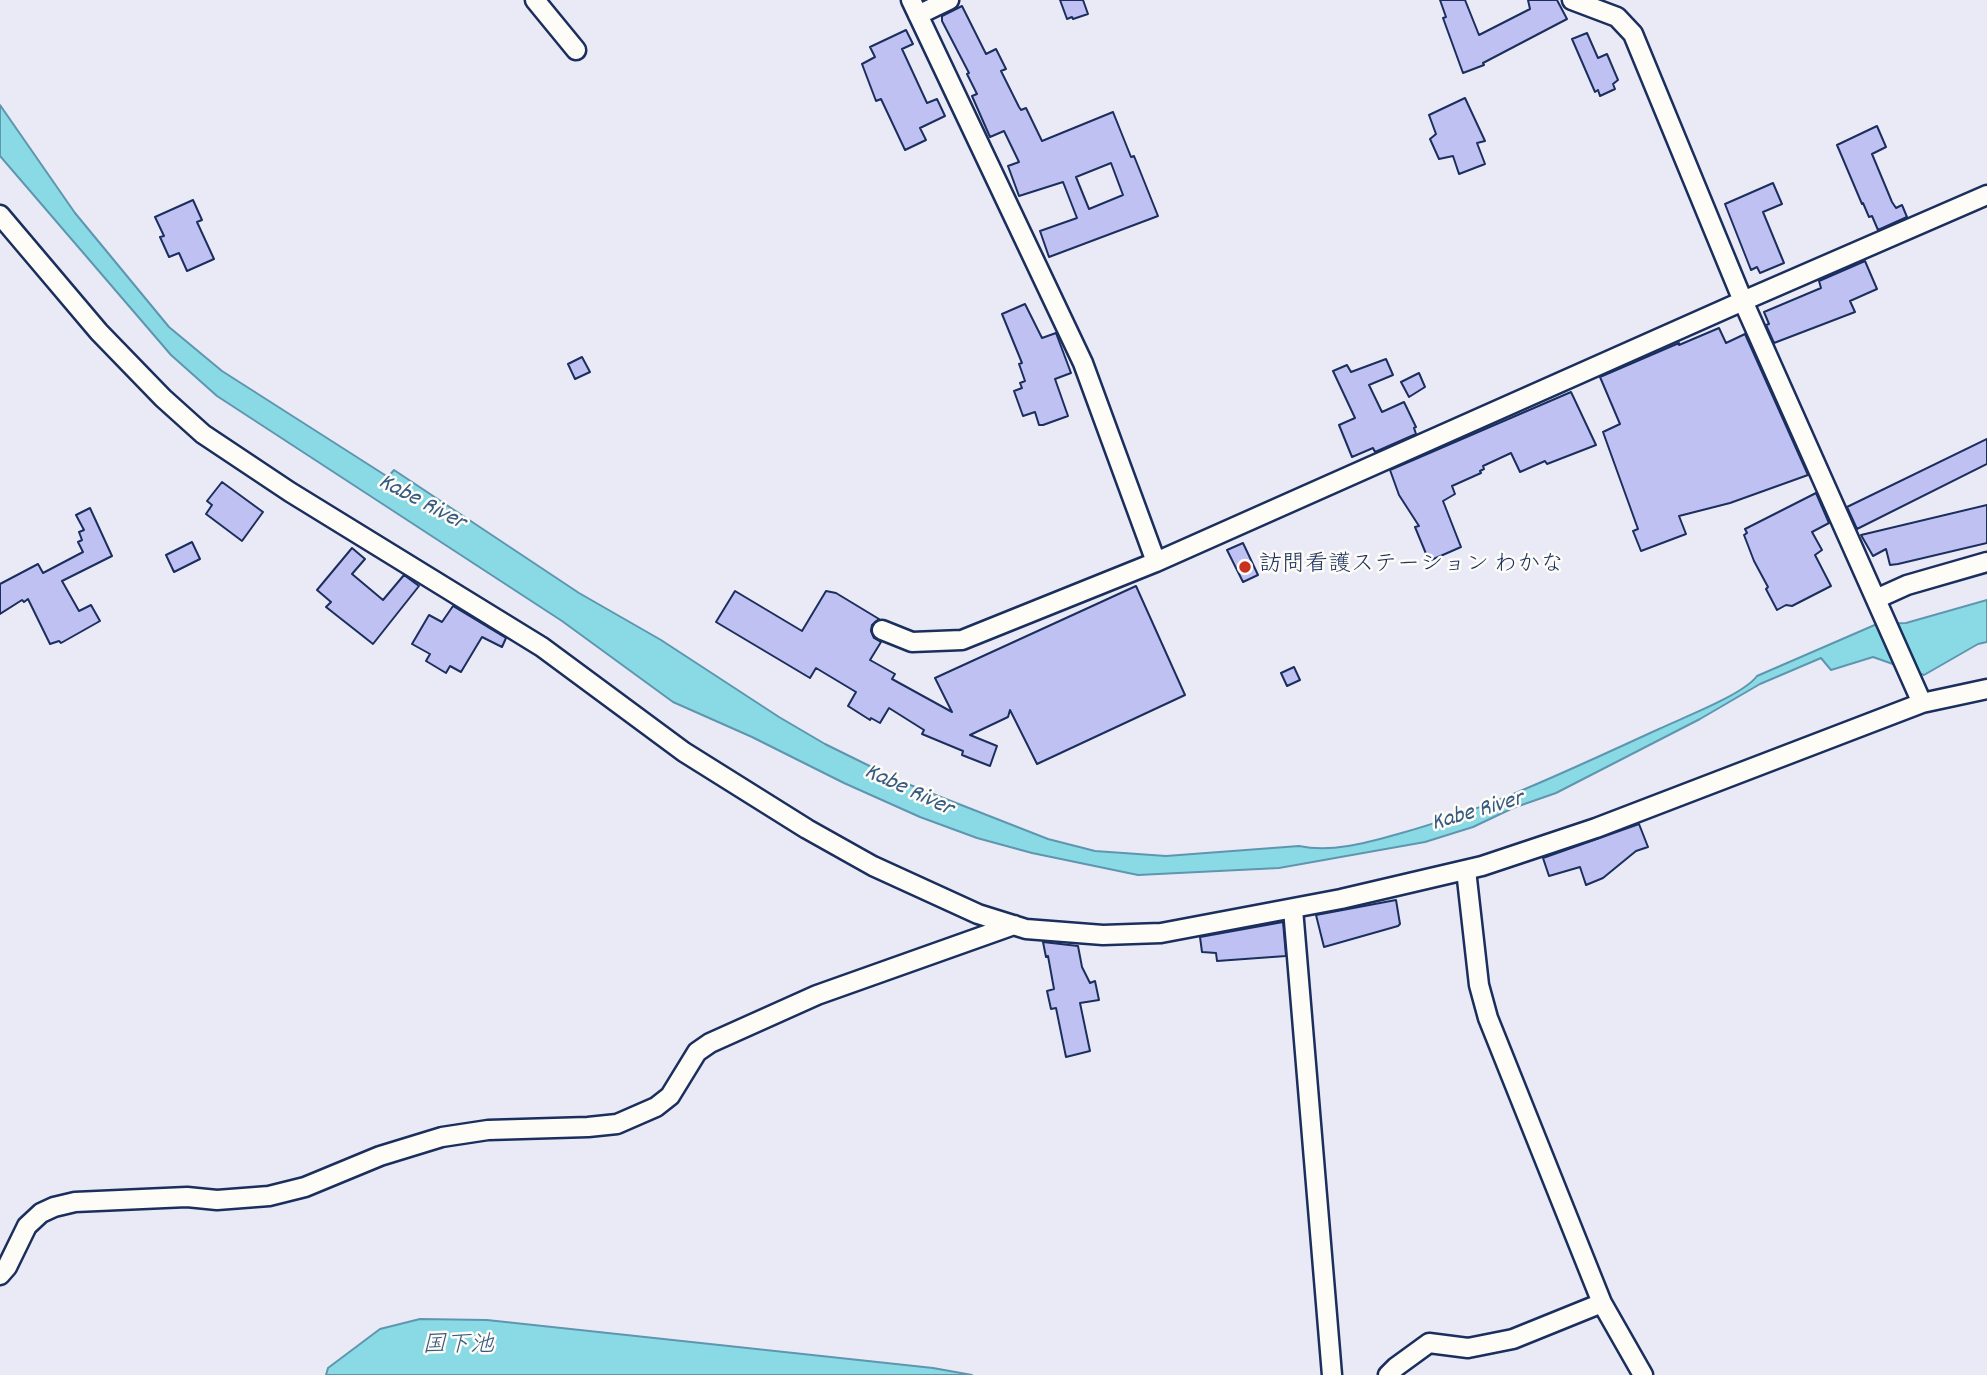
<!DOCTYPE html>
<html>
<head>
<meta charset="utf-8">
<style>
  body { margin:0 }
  canvas { display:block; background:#eaeaf6 }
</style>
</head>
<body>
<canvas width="1987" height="1375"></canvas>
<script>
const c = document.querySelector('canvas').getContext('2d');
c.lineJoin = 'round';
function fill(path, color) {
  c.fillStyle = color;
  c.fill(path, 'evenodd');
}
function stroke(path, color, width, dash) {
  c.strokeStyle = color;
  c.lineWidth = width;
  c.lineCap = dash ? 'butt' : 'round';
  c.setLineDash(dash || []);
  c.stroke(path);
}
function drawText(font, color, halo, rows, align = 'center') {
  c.font = font + ' Dekko,"Klee One",sans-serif';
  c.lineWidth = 5;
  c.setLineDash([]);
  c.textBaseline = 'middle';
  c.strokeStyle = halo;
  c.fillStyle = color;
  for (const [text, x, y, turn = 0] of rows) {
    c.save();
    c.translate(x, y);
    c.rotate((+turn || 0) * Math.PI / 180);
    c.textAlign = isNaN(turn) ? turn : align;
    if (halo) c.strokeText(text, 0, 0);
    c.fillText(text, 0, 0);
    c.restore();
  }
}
const water = new Path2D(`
  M 0,105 L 75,213 L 169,327 L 222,371 L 388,477 L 394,470 L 579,593 L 661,640 L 779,717 L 825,744 L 900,781 L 1048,839 L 1095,851 L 1166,856 L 1299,846 C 1331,853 1366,843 1398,834 C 1489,809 1573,768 1659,729 C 1682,718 1743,695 1757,676 L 1877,624 L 1906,623 L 1987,600 L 1987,642 L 1978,644 L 1924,675 L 1873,657 L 1831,670 L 1821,658 L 1760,684 L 1700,719 L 1556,793 L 1513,808 L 1473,827 L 1425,842 L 1279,868 L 1138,875 L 1032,853 L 977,838 L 920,817 L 844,783 L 752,737 L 673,702 L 562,621 L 217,396 L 171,355 L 0,156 Z
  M 420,1319 L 487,1320 L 933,1368 L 972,1375 L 326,1375 L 328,1368 L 380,1329 Z`);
fill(water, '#8adae6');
stroke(water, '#5e96b0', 2);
const building = new Path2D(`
  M 1060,0 L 1083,0 L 1088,14 L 1073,19 L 1072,17 L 1067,19 Z
  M 1440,0 L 1465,0 L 1479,35 L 1530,9 L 1528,0 L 1557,0 L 1567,19 L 1483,63 L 1484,65 L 1463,73 L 1443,18 L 1446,17 Z
  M 962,6 L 986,54 L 996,49 L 1006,69 L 1001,71 L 1019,107 L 1021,110 L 1026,108 L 1042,141 L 1113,112 L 1131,157 L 1134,156 L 1158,216 L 1049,257 L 1040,231 L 1077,218 L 1063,182 L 1019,196 L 1008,166 L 1019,162 L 1004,131 L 990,137 L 972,96 L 977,94 L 967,74 L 969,73 L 942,21 L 942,16 ZM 1111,163 L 1123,195 L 1089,209 L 1076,177 Z
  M 906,30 L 913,44 L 902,49 L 927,103 L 937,99 L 945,116 L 920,128 L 926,140 L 905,150 L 881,99 L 876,101 L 862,64 L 875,57 L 870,47 Z
  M 1587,33 L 1598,58 L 1607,54 L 1618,80 L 1613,84 L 1615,89 L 1600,96 L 1598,90 L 1595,92 L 1572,39 Z
  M 1465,98 L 1485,141 L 1477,143 L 1485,164 L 1459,174 L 1453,156 L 1439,159 L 1430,139 L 1436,134 L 1429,115 Z
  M 1877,126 L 1886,147 L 1872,154 L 1892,202 L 1896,208 L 1902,205 L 1907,217 L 1878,230 L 1872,216 L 1869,217 L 1863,203 L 1862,204 L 1837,145 Z
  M 1773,183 L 1782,204 L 1763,212 L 1784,263 L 1760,273 L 1757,267 L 1751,270 L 1725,204 Z
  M 193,200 L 202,220 L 197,222 L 214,259 L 187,271 L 179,253 L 169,257 L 160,237 L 164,236 L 155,217 Z
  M 1865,261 L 1877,289 L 1850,301 L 1855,312 L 1774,343 L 1766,325 L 1769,324 L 1764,312 L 1821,288 L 1819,281 Z
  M 1025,304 L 1042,338 L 1056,333 L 1071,373 L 1055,379 L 1068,416 L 1043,425 L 1039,425 L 1035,412 L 1023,416 L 1014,391 L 1022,388 L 1020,383 L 1025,381 L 1019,364 L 1022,363 L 1002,314 Z
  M 1719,328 L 1726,343 L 1745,334 L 1808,475 L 1730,503 L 1679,516 L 1686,534 L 1641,551 L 1633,531 L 1638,529 L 1603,432 L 1620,424 L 1600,377 L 1679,343 L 1679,345 Z
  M 582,357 L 590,372 L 575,379 L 568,364 Z
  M 1386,359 L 1393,375 L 1369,385 L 1382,412 L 1404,402 L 1416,427 L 1414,428 L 1416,434 L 1375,452 L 1373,448 L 1352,457 L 1339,425 L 1355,418 L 1333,371 L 1347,365 L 1351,372 Z
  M 1419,373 L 1425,387 L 1409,397 L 1401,382 Z
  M 1571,392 L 1596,445 L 1547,464 L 1545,461 L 1520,472 L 1511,453 L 1483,466 L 1484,469 L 1480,471 L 1481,473 L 1452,486 L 1455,494 L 1443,501 L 1461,547 L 1429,561 L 1415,527 L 1419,526 L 1399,495 L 1390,470 Z
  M 1987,439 L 1987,464 L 1857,529 L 1847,507 Z
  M 222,482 L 263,512 L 242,541 L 206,514 L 212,505 L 207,501 Z
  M 1816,493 L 1829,523 L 1812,532 L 1822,550 L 1815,555 L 1831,586 L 1792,606 L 1786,605 L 1777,610 L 1766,589 L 1768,587 L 1754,561 L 1744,535 L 1747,533 L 1745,529 Z
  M 1987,505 L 1987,543 L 1898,564 L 1890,565 L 1886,549 L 1873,556 L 1861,535 Z
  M 90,508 L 112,556 L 62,581 L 79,611 L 91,605 L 100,621 L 61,643 L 59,641 L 50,644 L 28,599 L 24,602 L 22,600 L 0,614 L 0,584 L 38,564 L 43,573 L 83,552 L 78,542 L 82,540 L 79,532 L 84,530 L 76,515 Z
  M 192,542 L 200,559 L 174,572 L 166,555 Z
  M 1243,543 L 1258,575 L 1243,582 L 1227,550 Z
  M 352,548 L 365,559 L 352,574 L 383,600 L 404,575 L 419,586 L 373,644 L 326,607 L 331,602 L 317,590 Z
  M 1136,586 L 1185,695 L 1037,764 L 1010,710 L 1008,717 L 970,735 L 997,746 L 990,766 L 962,755 L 963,751 L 922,734 L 924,730 L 889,708 L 880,723 L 871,718 L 870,720 L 848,706 L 856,692 L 816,668 L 810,678 L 716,622 L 735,591 L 802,631 L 826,591 L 836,593 L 879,619 L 872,625 L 871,631 L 874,638 L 881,642 L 870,660 L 895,674 L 892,679 L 952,712 L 935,678 Z
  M 453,606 L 506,638 L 502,647 L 482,637 L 461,672 L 450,666 L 446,673 L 426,661 L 430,654 L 412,644 L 429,615 L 442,622 Z
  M 1294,667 L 1300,680 L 1287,686 L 1281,673 Z
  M 1639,824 L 1648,847 L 1636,851 L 1603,878 L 1586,885 L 1580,867 L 1549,876 L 1543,858 Z
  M 1396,900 L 1400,924 L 1398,926 L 1324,947 L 1316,915 Z
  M 1283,922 L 1286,956 L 1217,961 L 1216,953 L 1202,952 L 1200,937 Z
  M 1043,942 L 1078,946 L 1082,967 L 1090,983 L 1095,981 L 1099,1000 L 1080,1003 L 1090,1051 L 1066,1057 L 1056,1008 L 1051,1009 L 1047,991 L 1054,989 L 1048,956 L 1046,957 Z`);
fill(building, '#bfc1f3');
stroke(building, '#1b2f5e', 2);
const minor = new Path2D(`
  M 535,0 L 576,50
  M 911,0 L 1083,363 L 1156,562 L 1743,301 L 1987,195
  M 1572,0 L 1617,17 L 1633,34 L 1743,301 L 1922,703
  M 918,15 L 949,0
  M 0,215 L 99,332 L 163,398 L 203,434 L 290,492 L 542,647 L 684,752 L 807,829 L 873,866 L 978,914 L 1026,929 L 1103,935 L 1161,933 L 1341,899 L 1482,866 L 1596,828 L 1922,703 L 1987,689
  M 1876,599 L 1907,585 L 1987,562
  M 882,630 L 912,642 L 962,640 L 1156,562
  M 1466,870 L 1479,985 L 1488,1018 L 1602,1303 L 1643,1375
  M 1293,909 L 1332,1375
  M 0,1275 L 7,1267 L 27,1226 L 41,1213 L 54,1207 L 75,1202 L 187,1197 L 217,1200 L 269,1196 L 305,1187 L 380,1156 L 442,1137 L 488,1130 L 588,1127 L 617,1124 L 656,1107 L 670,1096 L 697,1052 L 710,1043 L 817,995 L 1014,925
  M 1388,1375 L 1396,1367 L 1429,1343 L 1468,1348 L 1513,1339 L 1602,1303`);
stroke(minor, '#1b2f5e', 23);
stroke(minor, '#fdfcf7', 18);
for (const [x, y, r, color] of [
  [1245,567,7,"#c8321e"]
]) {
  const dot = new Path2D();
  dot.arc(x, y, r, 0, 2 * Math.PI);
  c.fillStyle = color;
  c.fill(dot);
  stroke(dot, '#fdfcf7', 2.5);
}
drawText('23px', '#1b2f5e', '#fdfcf7', [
  ["訪問看護ステーション わかな",1259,567]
], 'left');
drawText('italic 24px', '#375a80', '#fdfcf7', [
  ["Kabe River",421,504,28],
  ["Kabe River",908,792,25],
  ["Kabe River",1478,813,-16],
  ["国下池",458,1348]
]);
</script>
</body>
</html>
